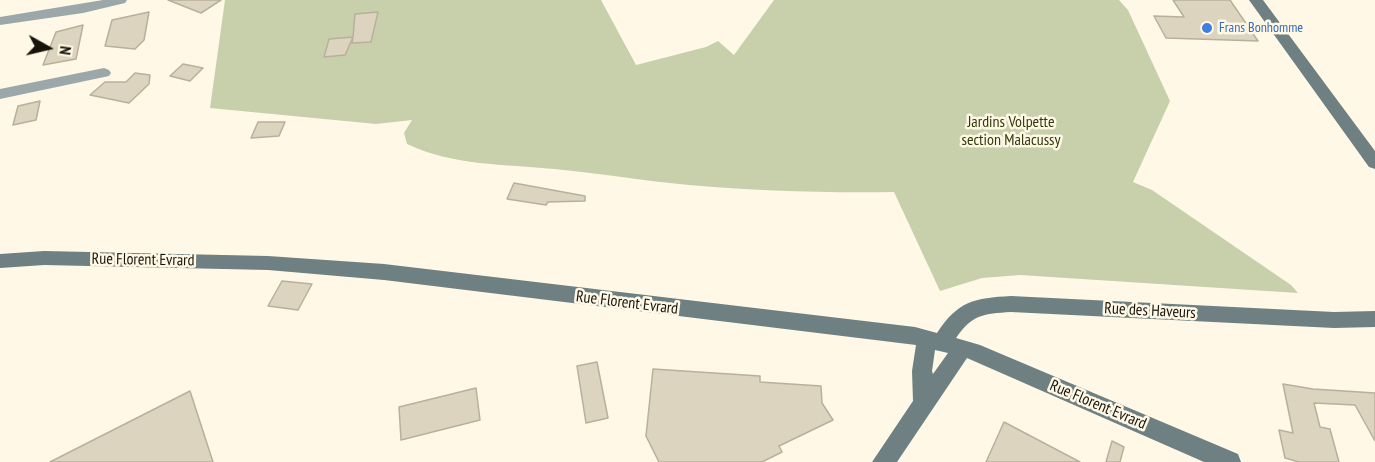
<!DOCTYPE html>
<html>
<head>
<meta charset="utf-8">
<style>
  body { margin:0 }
  #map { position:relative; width:1375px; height:462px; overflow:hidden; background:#fff8e6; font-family:"PT Sans Narrow",sans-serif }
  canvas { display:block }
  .north { position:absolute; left:18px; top:18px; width:60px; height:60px; -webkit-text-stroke:4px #fff8e6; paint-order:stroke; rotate:98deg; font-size:16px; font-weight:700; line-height:24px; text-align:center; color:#17140c }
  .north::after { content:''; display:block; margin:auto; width:21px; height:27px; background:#17140c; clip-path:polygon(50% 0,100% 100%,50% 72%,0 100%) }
</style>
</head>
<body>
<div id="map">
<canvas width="1375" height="462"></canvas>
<div class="north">N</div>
</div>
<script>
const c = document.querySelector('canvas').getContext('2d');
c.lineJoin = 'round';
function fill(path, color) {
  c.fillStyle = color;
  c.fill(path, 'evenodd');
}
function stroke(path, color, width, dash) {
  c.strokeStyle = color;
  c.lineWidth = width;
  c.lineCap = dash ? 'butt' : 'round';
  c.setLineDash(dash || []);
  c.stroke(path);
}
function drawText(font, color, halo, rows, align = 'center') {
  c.font = font + ' "PT Sans Narrow",sans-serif';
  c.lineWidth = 5;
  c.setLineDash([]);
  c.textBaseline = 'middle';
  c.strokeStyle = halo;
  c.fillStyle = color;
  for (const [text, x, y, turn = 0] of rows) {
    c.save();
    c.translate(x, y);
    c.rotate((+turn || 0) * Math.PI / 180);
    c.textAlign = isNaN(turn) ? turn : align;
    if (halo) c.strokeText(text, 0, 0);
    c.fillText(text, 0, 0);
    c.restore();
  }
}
fill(new Path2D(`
  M 225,0 L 601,0 L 636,65 L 706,47 L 718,41 L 734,55 L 774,0 L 1119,0 L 1128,10 L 1170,101 L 1133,182 L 1152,190 L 1291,285 L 1298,293 L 1020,275 L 982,278 L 940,291 L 894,192 C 826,193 757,191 689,185 C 644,181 599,173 554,169 C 505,164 453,166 407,144 L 404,133 L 412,120 L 376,124 L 210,108 Z`), '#c7d0ab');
const building = new Path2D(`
  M 168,0 L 221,0 L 201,13 Z
  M 1173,0 L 1230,0 L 1258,41 L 1166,38 L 1154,16 L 1184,17 Z
  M 149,12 L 144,40 L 135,49 L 105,46 L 112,20 Z
  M 378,12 L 371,42 L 352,43 L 353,37 L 345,55 L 324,57 L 329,39 L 353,37 L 355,14 Z
  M 83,25 L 76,59 L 43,65 L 56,32 Z
  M 183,64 L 203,68 L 190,81 L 170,76 Z
  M 135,73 L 150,75 L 149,84 L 129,103 L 90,95 L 105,82 L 126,82 Z
  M 40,101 L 36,120 L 13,125 L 18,106 Z
  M 258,122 L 285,122 L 279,136 L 251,138 Z
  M 514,183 L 585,196 L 585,201 L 548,202 L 546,205 L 507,199 Z
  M 282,281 L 312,284 L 298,310 L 268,306 Z
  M 597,362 L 608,418 L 586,423 L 577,366 Z
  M 653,369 L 760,376 L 760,382 L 821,386 L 822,403 L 833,420 L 779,446 L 782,452 L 762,462 L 659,462 L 646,436 Z
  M 1283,384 L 1313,389 L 1375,393 L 1375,441 L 1355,405 L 1314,403 L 1320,427 L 1330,429 L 1339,462 L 1299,462 L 1285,458 L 1279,430 L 1293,433 Z
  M 476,388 L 480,420 L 401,440 L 399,407 Z
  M 190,391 L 213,462 L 50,462 Z
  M 1004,422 L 1080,462 L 986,462 Z
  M 1112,441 L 1124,447 L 1120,462 L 1106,462 Z`);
fill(building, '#ddd4bf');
stroke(building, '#b8b09b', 1.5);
fill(new Path2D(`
  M 103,0 L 127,0 L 125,3 L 83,13 L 0,25 L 0,17 Z
  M 104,68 L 109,70 L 111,73 L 109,76 L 0,99 L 0,89 Z`), '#9ba7a9');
fill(new Path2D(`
  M 1249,0 L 1263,0 L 1375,151 L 1375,169 L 1369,167 Z
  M 44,251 L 268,256 L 384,264 L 915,327 L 937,333 C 958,301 974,298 1011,296 L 1334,312 L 1375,311 L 1375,327 L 1334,328 L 1011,312 C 983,314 973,314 956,338 L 980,345 L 1238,454 L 1241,462 L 1204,462 L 967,358 L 897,462 L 872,462 L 913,401 L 912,371 L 916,345 L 384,280 L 268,270 L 44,265 L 0,268 L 0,254 ZM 935,350 L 948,353 L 933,374 L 932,371 Z`), '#6e8082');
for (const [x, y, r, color] of [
  [1207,28,6,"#3f7fe0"]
]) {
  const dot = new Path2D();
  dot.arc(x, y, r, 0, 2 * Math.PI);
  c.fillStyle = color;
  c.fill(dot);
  stroke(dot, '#fff8e6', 2);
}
drawText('14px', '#366cbe', '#fff8e6', [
  ["Frans Bonhomme",1219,28]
], 'left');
drawText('16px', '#313a0c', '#fff8e6', [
  ["Jardins Volpette",1011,122],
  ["section Malacussy",1011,140]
]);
drawText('16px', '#17140c', '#fff8e6', [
  ["Rue Florent Evrard",143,260,1],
  ["Rue Florent Evrard",627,303,7],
  ["Rue des Haveurs",1150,311,3],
  ["Rue Florent Evrard",1098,405,23]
]);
</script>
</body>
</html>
